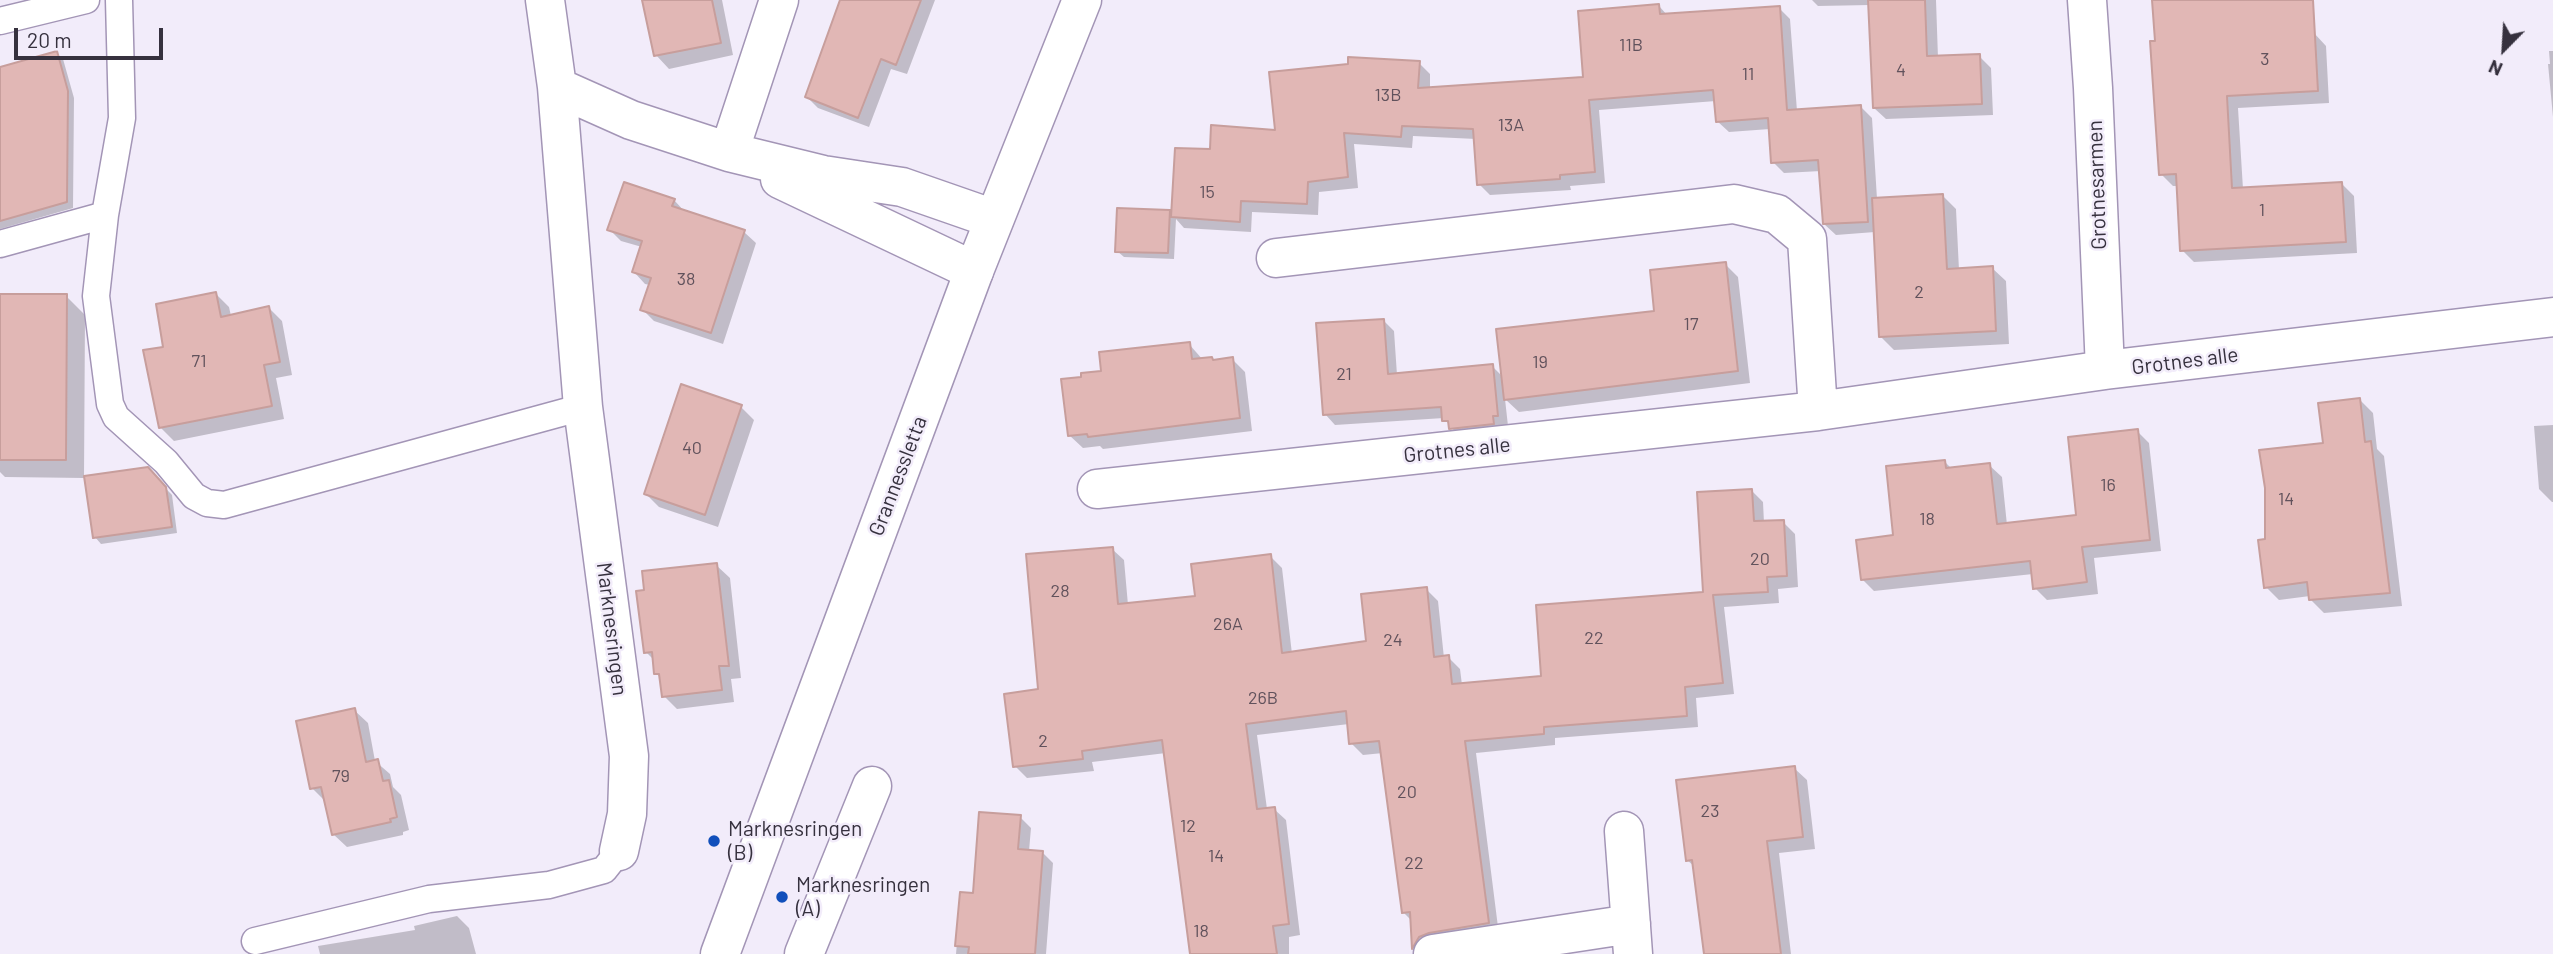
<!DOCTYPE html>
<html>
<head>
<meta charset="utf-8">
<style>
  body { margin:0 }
  #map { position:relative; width:2553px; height:954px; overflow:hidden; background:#f2ecfa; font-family:Barlow,sans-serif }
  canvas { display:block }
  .north { position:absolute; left:2469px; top:14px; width:70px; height:70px; -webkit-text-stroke:5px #f2ecfa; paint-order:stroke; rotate:204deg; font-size:19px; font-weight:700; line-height:28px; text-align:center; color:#36313e }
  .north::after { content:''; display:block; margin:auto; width:24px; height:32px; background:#36313e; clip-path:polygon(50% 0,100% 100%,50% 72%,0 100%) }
  .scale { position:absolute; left:14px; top:28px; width:149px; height:32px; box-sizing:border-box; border:4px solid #36313e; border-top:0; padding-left:9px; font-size:21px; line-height:24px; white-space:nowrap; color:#36313e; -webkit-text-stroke:5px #f2ecfa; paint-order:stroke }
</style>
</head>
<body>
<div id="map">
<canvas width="2553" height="954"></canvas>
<div class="north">N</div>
<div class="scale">20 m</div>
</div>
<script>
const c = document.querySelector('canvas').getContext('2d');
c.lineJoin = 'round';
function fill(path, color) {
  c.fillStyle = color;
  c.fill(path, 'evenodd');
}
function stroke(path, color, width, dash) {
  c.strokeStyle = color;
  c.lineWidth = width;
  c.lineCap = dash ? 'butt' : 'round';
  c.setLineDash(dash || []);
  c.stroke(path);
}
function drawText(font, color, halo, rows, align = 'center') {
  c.font = font + ' Barlow,sans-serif';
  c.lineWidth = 5;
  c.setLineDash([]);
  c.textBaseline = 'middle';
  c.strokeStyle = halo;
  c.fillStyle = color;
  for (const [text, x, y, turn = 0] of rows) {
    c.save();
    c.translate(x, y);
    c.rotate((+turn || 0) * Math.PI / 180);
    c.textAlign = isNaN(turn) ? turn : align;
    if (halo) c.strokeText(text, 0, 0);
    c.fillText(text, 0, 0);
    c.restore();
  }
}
fill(new Path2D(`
  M 655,0 L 722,0 L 733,55 L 669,69 L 656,55 Z
  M 843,0 L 935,0 L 907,74 L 891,69 L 869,127 L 818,108 L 807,97 Z
  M 1812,0 L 1936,0 L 1938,58 L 1979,56 L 1991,68 L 1993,115 L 1886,119 L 1874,108 L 1870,5 L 1818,6 Z
  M 2153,0 L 2207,0 L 2314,33 L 2326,46 L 2329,103 L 2238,108 L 2243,189 L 2342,184 L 2354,196 L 2357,253 L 2194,262 L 2182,250 L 2178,186 L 2173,186 L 2161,174 Z
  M 1659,6 L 1668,16 L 1779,8 L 1790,19 L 1797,111 L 1861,107 L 1872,118 L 1877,199 L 1943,196 L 1956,209 L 1959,270 L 1992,268 L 2006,281 L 2009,344 L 1894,350 L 1881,337 L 1875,232 L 1836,235 L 1824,224 L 1821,171 L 1784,173 L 1773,162 L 1770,129 L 1729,132 L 1717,121 L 1716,101 L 1599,110 L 1605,183 L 1570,186 L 1571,190 L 1490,195 L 1479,184 L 1476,139 L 1413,136 L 1412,148 L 1354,144 L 1358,188 L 1319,192 L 1318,215 L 1252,212 L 1251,232 L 1184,228 L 1176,219 L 1174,259 L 1124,257 L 1117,251 L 1169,211 L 1173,215 L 1211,151 L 1277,131 L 1419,63 L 1430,74 L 1430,89 L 1585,79 Z
  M 2549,51 L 2553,51 L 2553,117 L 2548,64 L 2550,64 Z
  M 56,53 L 63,59 L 74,98 L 73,208 L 0,229 L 0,69 Z
  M 674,200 L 686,213 L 744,232 L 756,243 L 723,344 L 654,321 L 642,309 L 650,285 L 645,284 L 634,272 L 642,247 L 621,241 L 609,229 Z
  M 1725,264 L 1738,277 L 1750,383 L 1519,412 L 1505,399 L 1508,426 L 1461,439 L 1444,418 L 1335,425 L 1325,414 L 1383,320 L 1394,331 L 1397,375 L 1492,366 L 1503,377 L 1656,313 Z
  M 216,294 L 229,307 L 231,316 L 269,308 L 282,321 L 292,375 L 276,378 L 284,419 L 174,441 L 161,428 L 165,348 Z
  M 0,296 L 66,296 L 85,315 L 84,478 L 147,469 L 172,495 L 177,533 L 101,544 L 95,537 L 86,478 L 5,477 L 0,472 Z
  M 1189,344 L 1203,360 L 1214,362 L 1232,359 L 1245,372 L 1252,431 L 1103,449 L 1100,446 L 1083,448 L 1069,435 L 1083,379 Z
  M 2360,400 L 2373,413 L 2377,449 L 2384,456 L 2402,606 L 2324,613 L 2311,600 L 2310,596 L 2279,600 L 2266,587 L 2267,541 L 2324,445 Z
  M 741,407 L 754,420 L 718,527 L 659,507 L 646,494 Z
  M 2553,425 L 2553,502 L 2552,502 L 2539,489 L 2534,426 Z
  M 2137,431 L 2149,443 L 2161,551 L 2094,558 L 2098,594 L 2047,600 L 2035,588 L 2033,574 L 1874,591 L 1862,579 L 1895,537 L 1945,462 L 1952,469 L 1989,465 L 2002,477 L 2007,525 L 2078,517 Z
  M 1751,490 L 1763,502 L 1764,523 L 1783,522 L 1795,534 L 1798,587 L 1778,589 L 1779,603 L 1724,607 L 1734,694 L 1696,698 L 1698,727 L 1555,738 L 1555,745 L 1476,753 L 1499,935 L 1416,954 L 1414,952 L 1410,919 L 1403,912 L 1383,753 L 1363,755 L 1351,743 L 1349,724 L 1257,735 L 1267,809 L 1274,809 L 1286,820 L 1300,935 L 1289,937 L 1289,954 L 1192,954 L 1166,753 L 1092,762 L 1094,771 L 1027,778 L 1015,766 L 1040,691 L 1112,549 L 1124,560 L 1128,605 L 1196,598 L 1270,556 L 1282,568 L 1292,654 L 1368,643 L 1426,589 L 1438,601 L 1444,658 L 1448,657 L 1460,669 L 1462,685 L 1543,678 L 1704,594 Z
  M 716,565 L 730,578 L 741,678 L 731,679 L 734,702 L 677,709 L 664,696 L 662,679 L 656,673 L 655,661 L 646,652 Z
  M 354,710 L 368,723 L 375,761 L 390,774 L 393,787 L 401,795 L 409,830 L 403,832 L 403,835 L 347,847 L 333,834 L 325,801 L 312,788 Z
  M 1794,768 L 1807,780 L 1815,849 L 1779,853 L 1791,954 L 1705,954 L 1695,867 L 1687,860 Z
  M 1020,817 L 1031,828 L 1029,851 L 1042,852 L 1053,863 L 1046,954 L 956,954 L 961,894 L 975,895 Z
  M 457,916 L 469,928 L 476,954 L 320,954 L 318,946 L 415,930 L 414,926 Z`), '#0003');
const building = new Path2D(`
  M 642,0 L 712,0 L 721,43 L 654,56 Z
  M 840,0 L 921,0 L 896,65 L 881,59 L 858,118 L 805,97 Z
  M 1868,0 L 1925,0 L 1927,56 L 1980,54 L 1982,104 L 1873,108 Z
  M 2152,0 L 2313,0 L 2318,91 L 2227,96 L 2232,188 L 2342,182 L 2346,242 L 2180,251 L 2176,174 L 2159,175 L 2150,41 L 2155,41 Z
  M 1659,4 L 1660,14 L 1780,6 L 1787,110 L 1861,105 L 1868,222 L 1823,224 L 1818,160 L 1771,163 L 1768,118 L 1716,122 L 1713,90 L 1589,100 L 1595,172 L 1560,175 L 1560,179 L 1477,185 L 1473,129 L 1402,126 L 1401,137 L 1344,133 L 1348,177 L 1308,182 L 1307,204 L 1241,201 L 1240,222 L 1171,217 L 1175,148 L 1210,149 L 1211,125 L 1275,130 L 1269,72 L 1348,64 L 1348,57 L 1420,61 L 1418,88 L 1583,77 L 1578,11 Z
  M 57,51 L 68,91 L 67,202 L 0,221 L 0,67 Z
  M 624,182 L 675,199 L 672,206 L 745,230 L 711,333 L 640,310 L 651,278 L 632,272 L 642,241 L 607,230 Z
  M 1943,194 L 1947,269 L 1993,266 L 1996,331 L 1879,337 L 1872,198 Z
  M 1117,208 L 1170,210 L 1168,253 L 1115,252 Z
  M 1726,262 L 1738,371 L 1504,400 L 1496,329 L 1654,311 L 1650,270 Z
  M 216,292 L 221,317 L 269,306 L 280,362 L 264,365 L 272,406 L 159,428 L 143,350 L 163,347 L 156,304 Z
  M 0,294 L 67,294 L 66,460 L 0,460 Z
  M 1384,319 L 1388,374 L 1493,364 L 1498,416 L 1493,416 L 1494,424 L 1449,429 L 1448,421 L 1442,421 L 1441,407 L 1323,415 L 1316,323 Z
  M 1190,342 L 1192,359 L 1212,357 L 1213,360 L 1233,357 L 1240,418 L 1088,437 L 1087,434 L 1068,436 L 1061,379 L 1081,377 L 1081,373 L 1101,371 L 1099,352 Z
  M 681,384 L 742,405 L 705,515 L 644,494 Z
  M 2360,398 L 2365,442 L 2371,441 L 2390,593 L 2309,600 L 2307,582 L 2264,588 L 2258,540 L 2265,539 L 2265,488 L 2259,450 L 2323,443 L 2318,403 Z
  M 2138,429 L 2150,540 L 2082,547 L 2087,582 L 2033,589 L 2030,561 L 1861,580 L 1856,540 L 1893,535 L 1886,466 L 1945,460 L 1946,468 L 1990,463 L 1997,524 L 2076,515 L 2068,437 Z
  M 148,467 L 166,487 L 172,527 L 93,538 L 84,476 Z
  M 1752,489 L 1754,521 L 1784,520 L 1787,576 L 1767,577 L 1768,592 L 1713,595 L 1723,683 L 1685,687 L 1687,716 L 1544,727 L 1544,734 L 1465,741 L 1489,923 L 1429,933 L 1419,937 L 1412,949 L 1410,912 L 1402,913 L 1379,741 L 1349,744 L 1346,711 L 1246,724 L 1257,809 L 1275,807 L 1289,924 L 1273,926 L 1277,954 L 1190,954 L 1162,740 L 1082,751 L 1083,759 L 1013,767 L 1004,694 L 1038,689 L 1026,554 L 1113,547 L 1118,604 L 1195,596 L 1191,564 L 1271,554 L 1282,653 L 1366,641 L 1361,594 L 1427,587 L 1434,657 L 1449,655 L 1452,684 L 1541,676 L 1536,605 L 1703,592 L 1697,492 Z
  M 717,563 L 729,666 L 719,666 L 722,690 L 662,697 L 659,674 L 654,674 L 652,652 L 644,653 L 636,591 L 644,590 L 642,571 Z
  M 355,708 L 366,762 L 378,759 L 383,781 L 389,780 L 397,817 L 390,819 L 391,822 L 332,835 L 321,787 L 310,789 L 296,721 Z
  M 1795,766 L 1803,837 L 1767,841 L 1781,954 L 1704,954 L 1692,860 L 1686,861 L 1676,780 Z
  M 979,812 L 1021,815 L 1018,849 L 1043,851 L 1035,954 L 968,954 L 969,947 L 955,946 L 960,892 L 973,893 Z`);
fill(building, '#e1b7b5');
stroke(building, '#c79e9c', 2);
const lane = new Path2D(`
  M 119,0 L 122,118 L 105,215 L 96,296 L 110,404 L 116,417 L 166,462 L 194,496 L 207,503 L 224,505 L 583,407
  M 0,21 L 86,0
  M 0,244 L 105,215
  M 255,941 L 429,899 L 549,885 L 604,870 L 619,851`);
const street = new Path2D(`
  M 545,0 L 557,87 L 583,407 L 629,756 L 627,814 L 619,851
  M 2087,0 L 2093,88 L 2105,370
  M 557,87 L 631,120 L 729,152 L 823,175 L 902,187 L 994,219
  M 729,152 L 779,0
  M 780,179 L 974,271
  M 1276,258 L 1734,204 L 1777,214 L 1807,239 L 1818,411
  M 1097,489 L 1818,411 L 2105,370 L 2553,317
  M 1624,831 L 1633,954
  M 804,954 L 872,786
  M 1433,954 L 1631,924`);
const secondary = new Path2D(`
  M 720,954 L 974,271 L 1082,0`);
stroke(lane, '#a395b6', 29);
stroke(street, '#a395b6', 41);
stroke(secondary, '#a395b6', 41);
stroke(lane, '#fff', 26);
stroke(street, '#fff', 38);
stroke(secondary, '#fff', 38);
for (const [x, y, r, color] of [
  [714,841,7,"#114fbb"],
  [782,897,7,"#114fbb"]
]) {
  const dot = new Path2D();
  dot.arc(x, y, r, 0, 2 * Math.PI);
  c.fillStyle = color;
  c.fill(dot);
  stroke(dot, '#f2ecfa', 2.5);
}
drawText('18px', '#61525c', null, [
  ["11B",1631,45],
  ["3",2265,59],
  ["4",1901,70],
  ["11",1748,74],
  ["13B",1388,95],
  ["13A",1511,125],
  ["15",1207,192],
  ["1",2262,210],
  ["38",686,279],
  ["2",1919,292],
  ["17",1691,324],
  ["71",199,361],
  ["19",1540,362],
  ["21",1344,374],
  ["40",692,448],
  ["16",2108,485],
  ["14",2286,499],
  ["18",1927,519],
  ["20",1760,559],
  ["28",1060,591],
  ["26A",1228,624],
  ["22",1594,638],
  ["24",1393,640],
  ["26B",1263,698],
  ["2",1043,741],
  ["79",341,776],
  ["20",1407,792],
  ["23",1710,811],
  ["12",1188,826],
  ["14",1216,856],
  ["22",1414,863],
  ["18",1201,931]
]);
drawText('21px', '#36313e', '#f2ecfa', [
  ["Grotnesarmen",2097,185,-92],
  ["Grotnes alle",2185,361,-7],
  ["Grotnes alle",1457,450,-6],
  ["Grannessletta",898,476,-69],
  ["Marknesringen",612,629,83]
]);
drawText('21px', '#36313e', '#f2ecfa', [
  ["Marknesringen",728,829],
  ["(B)",728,853],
  ["Marknesringen",796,885],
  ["(A)",796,909]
], 'left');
</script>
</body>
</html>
